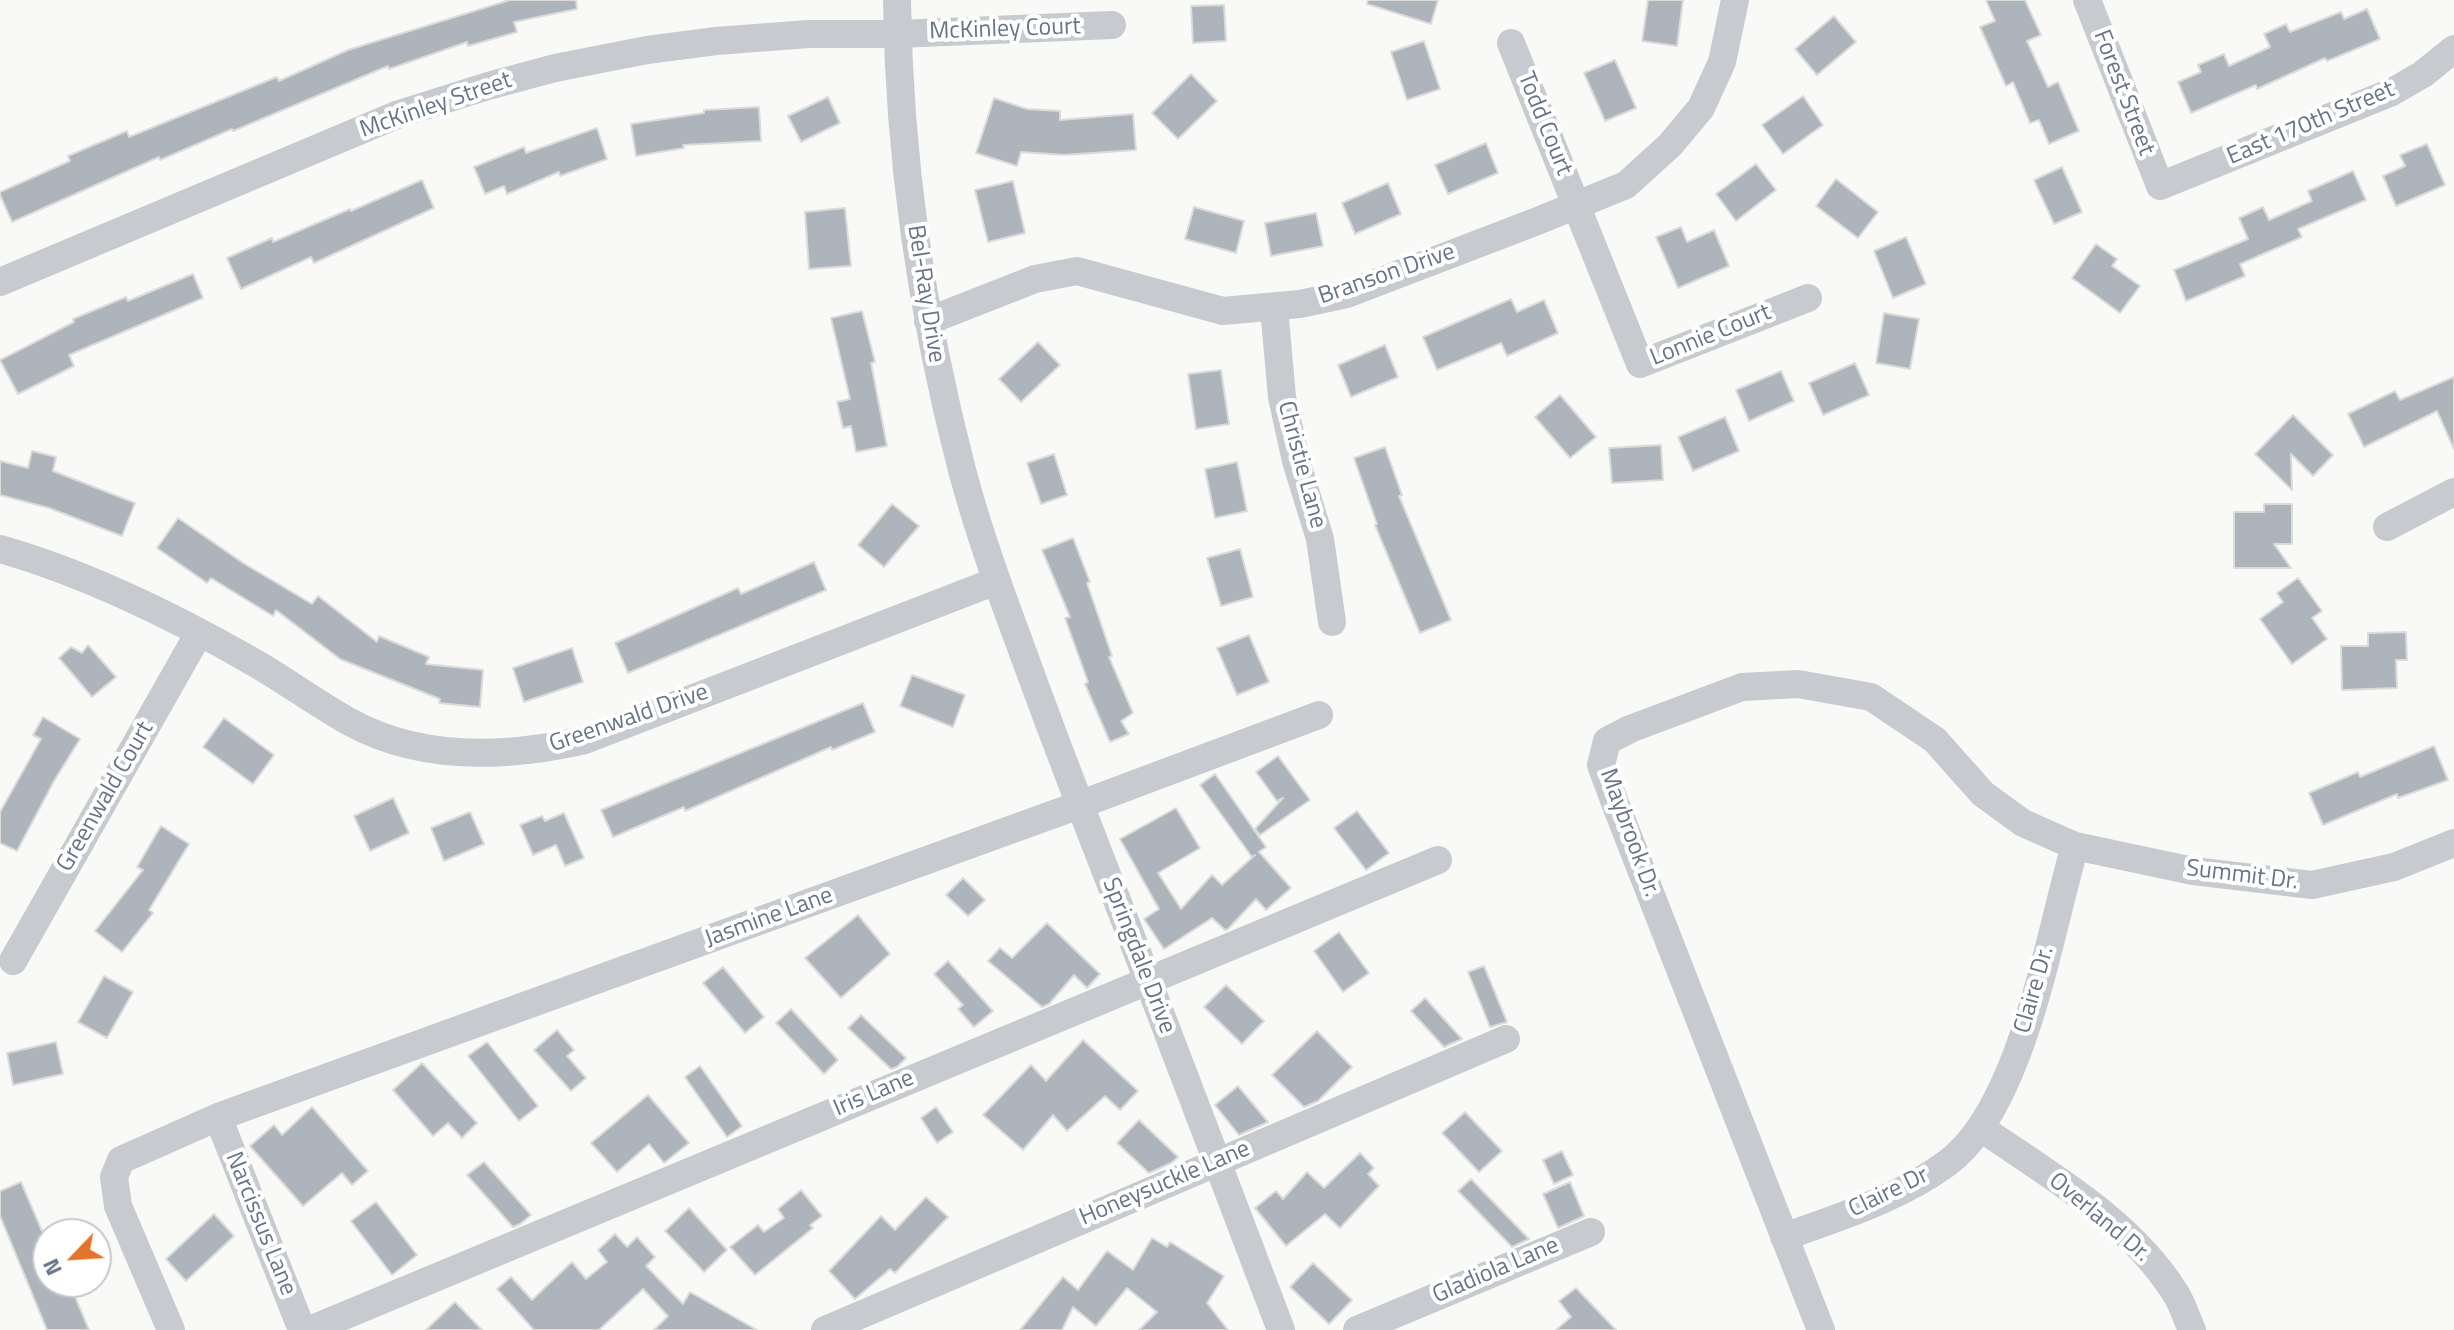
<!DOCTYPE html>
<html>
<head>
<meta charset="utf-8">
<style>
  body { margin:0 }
  #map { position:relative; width:2454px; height:1330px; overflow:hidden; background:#f9f9f7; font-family:"Titillium Web",sans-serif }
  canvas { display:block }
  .north { position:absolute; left:32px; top:1218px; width:80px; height:80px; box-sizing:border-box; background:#fff; border:2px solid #c3c8cf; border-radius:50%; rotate:245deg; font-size:22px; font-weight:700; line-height:32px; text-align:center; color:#687588 }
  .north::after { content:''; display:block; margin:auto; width:28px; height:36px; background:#e4742c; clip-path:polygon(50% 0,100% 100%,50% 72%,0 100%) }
</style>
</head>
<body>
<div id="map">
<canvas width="2454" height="1330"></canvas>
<div class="north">N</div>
</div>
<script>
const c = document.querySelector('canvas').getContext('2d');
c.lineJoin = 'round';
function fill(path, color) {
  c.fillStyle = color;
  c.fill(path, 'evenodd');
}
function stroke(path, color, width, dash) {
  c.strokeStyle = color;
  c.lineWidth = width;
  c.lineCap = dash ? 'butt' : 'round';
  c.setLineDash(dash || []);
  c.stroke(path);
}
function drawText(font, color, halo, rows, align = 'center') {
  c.font = font + ' "Titillium Web",sans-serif';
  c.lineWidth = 8;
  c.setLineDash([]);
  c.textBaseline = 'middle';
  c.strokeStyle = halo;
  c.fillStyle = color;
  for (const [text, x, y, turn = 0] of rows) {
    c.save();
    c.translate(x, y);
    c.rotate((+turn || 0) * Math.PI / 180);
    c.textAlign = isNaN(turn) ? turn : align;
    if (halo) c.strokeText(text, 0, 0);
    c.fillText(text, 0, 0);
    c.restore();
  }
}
const building = new Path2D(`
  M 510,0 L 576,0 L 577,9 L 514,22 L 517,32 L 468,46 L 467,42 L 389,69 L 388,66 L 233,131 L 232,129 L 160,160 L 159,157 L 12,222 L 0,195 L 0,192 L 70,161 L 68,156 L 127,131 L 129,137 L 277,77 L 279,81 L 348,50 Z
  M 1368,0 L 1438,0 L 1431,24 L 1367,4 Z
  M 1648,0 L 1683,0 L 1677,46 L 1642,41 Z
  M 1986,0 L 2025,0 L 2041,35 L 2027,41 L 2048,87 L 2058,82 L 2079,131 L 2049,144 L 2039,120 L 2030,123 L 2013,82 L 2006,86 L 1980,27 L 1995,21 Z
  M 1224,5 L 1226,41 L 1193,43 L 1191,6 Z
  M 2367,9 L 2380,39 L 2327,61 L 2325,58 L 2257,89 L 2256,85 L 2191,113 L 2178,82 L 2201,72 L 2198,65 L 2224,54 L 2229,66 L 2270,47 L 2264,34 L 2286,24 L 2290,32 L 2341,12 L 2344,19 Z
  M 1834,16 L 1856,42 L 1817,75 L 1795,49 Z
  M 1424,41 L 1440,89 L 1407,100 L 1391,52 Z
  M 1615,60 L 1636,108 L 1605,121 L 1584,73 Z
  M 1191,74 L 1217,101 L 1178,139 L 1152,113 Z
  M 1803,96 L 1823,125 L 1783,154 L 1762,125 Z
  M 828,97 L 840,123 L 801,142 L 788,116 Z
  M 994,98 L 1027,109 L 1060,111 L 1060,120 L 1133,114 L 1136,150 L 1064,155 L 1021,152 L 1017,166 L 976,153 Z
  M 759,107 L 761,141 L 683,145 L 684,148 L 636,156 L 631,124 L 704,113 L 704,110 Z
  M 597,128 L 607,159 L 560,176 L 559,172 L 507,194 L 504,186 L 485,194 L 474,167 L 524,147 L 526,153 Z
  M 1486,143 L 1498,173 L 1448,194 L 1435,165 Z
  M 2427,144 L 2445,185 L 2396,206 L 2383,176 L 2405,166 L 2400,155 Z
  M 1756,164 L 1776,190 L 1736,221 L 1716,194 Z
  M 2062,167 L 2082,212 L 2054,224 L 2034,180 Z
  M 2353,171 L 2366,200 L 2298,229 L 2302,237 L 2240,264 L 2245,276 L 2186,301 L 2174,270 L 2248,239 L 2239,218 L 2263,207 L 2269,220 L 2312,201 L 2308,191 Z
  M 1836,179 L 1878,212 L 1858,238 L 1816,206 Z
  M 422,180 L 434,208 L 314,263 L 311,257 L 241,289 L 227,258 L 272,238 L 273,242 L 350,209 L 351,211 Z
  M 1013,181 L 1025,233 L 988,242 L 975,190 Z
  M 1388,183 L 1401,214 L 1355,234 L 1342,203 Z
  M 1194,207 L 1244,221 L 1236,253 L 1185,239 Z
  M 845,208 L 851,266 L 809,269 L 805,212 Z
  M 1316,213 L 1323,246 L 1271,256 L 1265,223 Z
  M 1681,227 L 1687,242 L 1714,230 L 1729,266 L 1678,288 L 1656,237 Z
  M 1906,237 L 1926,284 L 1893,298 L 1874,251 Z
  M 2096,244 L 2117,259 L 2112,266 L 2140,286 L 2120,313 L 2072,278 Z
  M 193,274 L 203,298 L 69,355 L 74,366 L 18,394 L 0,360 L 74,322 L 73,319 L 126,297 L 128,301 Z
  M 1511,299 L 1517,312 L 1544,300 L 1558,333 L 1507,356 L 1501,343 L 1437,370 L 1423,337 Z
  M 862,311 L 875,362 L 871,363 L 887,446 L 856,452 L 851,426 L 843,428 L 837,402 L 850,399 L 831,318 Z
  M 1884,313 L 1919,319 L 1910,369 L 1876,363 Z
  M 1038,342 L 1060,365 L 1021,402 L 999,379 Z
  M 1385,345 L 1398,377 L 1351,397 L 1338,365 Z
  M 1855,363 L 1869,395 L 1823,415 L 1809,383 Z
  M 1221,370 L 1229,424 L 1196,429 L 1188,374 Z
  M 1781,371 L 1794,401 L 1749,421 L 1736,390 Z
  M 2454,377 L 2454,449 L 2437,411 L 2364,447 L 2348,414 L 2395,391 L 2400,400 Z
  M 1560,395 L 1596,437 L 1570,458 L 1535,417 Z
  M 2293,415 L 2333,455 L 2313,476 L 2291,454 L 2292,490 L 2255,454 Z
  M 1725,417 L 1739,451 L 1693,471 L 1678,437 Z
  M 1661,445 L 1663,480 L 1612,483 L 1609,448 Z
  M 1385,447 L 1402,495 L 1399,496 L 1451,620 L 1420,633 L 1375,525 L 1377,524 L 1354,458 Z
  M 32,451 L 56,457 L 53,471 L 135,503 L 122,536 L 49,508 L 0,495 L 0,461 L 28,468 Z
  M 1054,454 L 1067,495 L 1041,504 L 1027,463 Z
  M 1237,462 L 1247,511 L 1215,518 L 1205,469 Z
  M 892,504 L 919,526 L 884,567 L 858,545 Z
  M 2264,504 L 2292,504 L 2292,544 L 2274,544 L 2291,568 L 2234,568 L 2234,512 L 2264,512 Z
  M 178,518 L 243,563 L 312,604 L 318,596 L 377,642 L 379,636 L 429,657 L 426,664 L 483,670 L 480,707 L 439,703 L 440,699 L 340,659 L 276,610 L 273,616 L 211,578 L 207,583 L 157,548 Z
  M 1073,538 L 1090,582 L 1087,583 L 1112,656 L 1109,657 L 1133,713 L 1121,721 L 1129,734 L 1110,742 L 1085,684 L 1088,682 L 1065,618 L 1070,617 L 1042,550 Z
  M 1240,549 L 1253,597 L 1221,606 L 1207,558 Z
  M 814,562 L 826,590 L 628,673 L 615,643 L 738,588 L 741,594 Z
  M 2298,578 L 2322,611 L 2312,618 L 2327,639 L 2292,664 L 2260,619 L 2283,602 L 2277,593 Z
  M 2406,632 L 2407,660 L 2396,660 L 2397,688 L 2342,690 L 2341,646 L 2368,646 L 2368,633 Z
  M 1249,635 L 1269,682 L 1237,695 L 1217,648 Z
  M 88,645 L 116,677 L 92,697 L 59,658 L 71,647 L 82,653 Z
  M 572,648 L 583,682 L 524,702 L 513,668 Z
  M 912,675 L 965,695 L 953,727 L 900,706 Z
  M 863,703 L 875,732 L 832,750 L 831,747 L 685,811 L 684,807 L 613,837 L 601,810 Z
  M 43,717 L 80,739 L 54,781 L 17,851 L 0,843 L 0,812 L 41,739 L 33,735 Z
  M 224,718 L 274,755 L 253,784 L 203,747 Z
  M 2434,746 L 2448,780 L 2398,798 L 2397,794 L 2323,825 L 2309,793 L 2358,772 L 2360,777 Z
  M 1278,756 L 1310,800 L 1260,835 L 1255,829 L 1283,798 L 1277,801 L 1256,772 Z
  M 1215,774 L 1266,847 L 1259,852 L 1291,888 L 1266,910 L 1256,899 L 1228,929 L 1225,930 L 1212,918 L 1164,949 L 1144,919 L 1159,909 L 1120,839 L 1176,808 L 1200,848 L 1158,873 L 1181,909 L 1212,875 L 1222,885 L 1255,855 L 1252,857 L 1200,785 Z
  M 393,798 L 409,833 L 370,851 L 354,816 Z
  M 1357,811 L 1389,853 L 1366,870 L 1334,828 Z
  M 470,812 L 484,844 L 444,861 L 431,828 Z
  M 564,813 L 584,858 L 565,866 L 556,845 L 533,855 L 520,825 L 542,816 L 545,821 Z
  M 161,826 L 189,844 L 149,910 L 153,913 L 122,952 L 95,931 L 143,870 L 137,867 Z
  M 963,878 L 985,900 L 968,916 L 946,895 Z
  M 858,915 L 890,954 L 841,998 L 805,958 Z
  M 1047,923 L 1100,974 L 1087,988 L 1074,975 L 1049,1004 L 1042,1007 L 988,961 L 1000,948 L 1012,958 Z
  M 1339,932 L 1369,973 L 1343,992 L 1314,951 Z
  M 948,961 L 993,1011 L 974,1027 L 958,1009 L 963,1005 L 934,974 Z
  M 1484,966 L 1507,1022 L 1490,1027 L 1468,972 Z
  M 723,967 L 764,1017 L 745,1033 L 703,983 Z
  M 104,976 L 133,992 L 107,1038 L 78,1022 Z
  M 1226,985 L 1264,1021 L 1242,1044 L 1204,1007 Z
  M 1425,998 L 1462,1039 L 1444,1047 L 1411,1011 Z
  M 791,1009 L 838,1060 L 824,1074 L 776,1023 Z
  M 861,1015 L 906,1058 L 897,1067 L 891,1069 L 848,1028 Z
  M 557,1030 L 574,1050 L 567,1056 L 586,1078 L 571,1091 L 534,1050 Z
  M 1317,1031 L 1352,1067 L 1318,1101 L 1304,1107 L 1272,1075 Z
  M 1083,1040 L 1138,1091 L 1120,1110 L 1105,1096 L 1067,1131 L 1053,1115 L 1023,1150 L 983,1115 L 1031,1065 L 1046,1081 Z
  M 56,1042 L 63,1074 L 13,1085 L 7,1053 Z
  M 487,1042 L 538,1106 L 519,1121 L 468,1056 Z
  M 422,1063 L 477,1123 L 462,1138 L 448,1123 L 433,1136 L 393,1090 Z
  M 700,1066 L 742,1126 L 727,1137 L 685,1077 Z
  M 1238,1086 L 1268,1122 L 1239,1135 L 1215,1105 Z
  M 648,1095 L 689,1143 L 664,1163 L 649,1144 L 617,1172 L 591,1143 Z
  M 312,1107 L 368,1171 L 352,1185 L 342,1173 L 303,1206 L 250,1146 L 274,1125 L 282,1135 Z
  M 936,1107 L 953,1132 L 937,1143 L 921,1118 Z
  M 1465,1112 L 1502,1151 L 1479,1172 L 1442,1133 Z
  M 1139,1120 L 1178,1157 L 1171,1163 L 1149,1173 L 1117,1143 Z
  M 1562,1151 L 1573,1175 L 1554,1184 L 1543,1160 Z
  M 1360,1153 L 1374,1168 L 1368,1174 L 1379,1186 L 1340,1228 L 1325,1214 L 1286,1246 L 1255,1208 L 1276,1191 L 1283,1199 L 1307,1172 L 1324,1188 Z
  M 484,1162 L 531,1215 L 520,1224 L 513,1227 L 467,1175 Z
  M 1471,1179 L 1529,1239 L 1512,1247 L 1458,1191 Z
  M 21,1182 L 48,1245 L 48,1282 L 69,1282 L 89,1330 L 47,1330 L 0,1216 L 0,1191 Z
  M 1570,1182 L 1584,1216 L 1558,1228 L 1543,1194 Z
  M 801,1190 L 822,1216 L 810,1225 L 813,1228 L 755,1275 L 730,1247 L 758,1225 L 764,1232 L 784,1218 L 778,1209 Z
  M 926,1197 L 948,1217 L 895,1273 L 890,1269 L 855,1299 L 829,1271 L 881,1216 L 895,1230 Z
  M 376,1202 L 417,1255 L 392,1275 L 351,1221 Z
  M 689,1208 L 727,1250 L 704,1272 L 665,1231 Z
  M 214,1214 L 234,1236 L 186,1281 L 166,1259 Z
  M 615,1234 L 627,1247 L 637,1237 L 655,1257 L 646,1266 L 683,1304 L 690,1292 L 757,1330 L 654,1330 L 668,1316 L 643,1289 L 599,1330 L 534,1330 L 497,1289 L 511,1277 L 532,1300 L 572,1262 L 586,1279 L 607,1262 L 598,1250 Z
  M 1152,1238 L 1167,1247 L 1170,1242 L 1224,1276 L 1207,1303 L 1228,1330 L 1139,1330 L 1157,1312 L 1127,1288 L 1096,1326 L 1073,1307 L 1062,1330 L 1020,1330 L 1063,1277 L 1078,1290 L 1107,1251 L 1133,1270 Z
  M 1313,1263 L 1352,1300 L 1329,1324 L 1290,1287 Z
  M 1576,1288 L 1616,1330 L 1556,1330 L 1571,1317 L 1559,1301 Z
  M 455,1302 L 482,1330 L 426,1330 Z`);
fill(building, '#aeb4bc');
stroke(building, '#dbdbd9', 2);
stroke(new Path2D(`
  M 897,0 C 899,159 922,317 962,470 C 980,538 1005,604 1029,669 C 1061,757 1095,844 1129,931 C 1181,1064 1230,1197 1281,1330
  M 2087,0 L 2160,186 L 2392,92 L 2423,74 L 2454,49
  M 1511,43 L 1640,364 L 1808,298
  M 0,282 L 399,114 L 488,86 L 555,68 L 647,50 L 716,41 L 809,34 L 898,34 L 1112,25
  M 1274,308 L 1282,397 L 1296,461 L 1320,539 L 1332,622
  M 928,321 L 1035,279 L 1077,271 L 1223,311 L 1300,304 L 1347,294 L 1535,222 L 1626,185 L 1670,145 L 1701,108 L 1722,62 L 1735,0
  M 2387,527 L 2454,492
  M 0,549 C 88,574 175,617 255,663 C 286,681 316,703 348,721 C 421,762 506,758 585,740 L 996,581
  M 13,961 L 199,633
  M 218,1117 L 302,1330
  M 1981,1128 C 2049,1175 2129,1220 2174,1291 C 2182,1302 2186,1317 2192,1330
  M 1784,1237 C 1839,1217 1898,1199 1946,1164 C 2022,1110 2049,934 2075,846
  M 171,1330 L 118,1206 L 114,1177 L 121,1160 L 218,1117 L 1079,805 L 1319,715
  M 310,1330 L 1438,860
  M 825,1330 L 1506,1039
  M 1357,1330 L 1591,1232
  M 1821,1330 L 1615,803 L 1601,765 L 1607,741 L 1630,729 L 1742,687 L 1798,684 L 1871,697 L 1935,740 L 1983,794 L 2023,823 L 2075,846 L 2193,871 L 2312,885 L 2394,867 L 2454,843`), '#c7cace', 28);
drawText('24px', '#687588', '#fff', [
  ["McKinley Court",1005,30,-2],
  ["Forest Street",2123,93,69],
  ["McKinley Street",436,106,-19],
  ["Todd Court",1544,124,68],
  ["East 170th Street",2311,124,-23],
  ["Branson Drive",1387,275,-19],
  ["Bel-Ray Drive",925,294,81],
  ["Lonnie Court",1711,336,-22],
  ["Christie Lane",1301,465,75],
  ["Greenwald Drive",629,719,-19],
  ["Greenwald Court",106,797,-60],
  ["Maybrook Dr.",1629,833,70],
  ["Summit Dr.",2242,876,7],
  ["Jasmine Lane",769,918,-20],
  ["Springdale Drive",1138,956,69],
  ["Claire Dr.",2035,990,-74],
  ["Iris Lane",874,1094,-23],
  ["Honeysuckle Lane",1165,1184,-23],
  ["Claire Dr",1889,1193,-26],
  ["Overland Dr.",2099,1218,40],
  ["Narcissus Lane",260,1224,68],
  ["Gladiola Lane",1496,1271,-23]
]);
</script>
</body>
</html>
